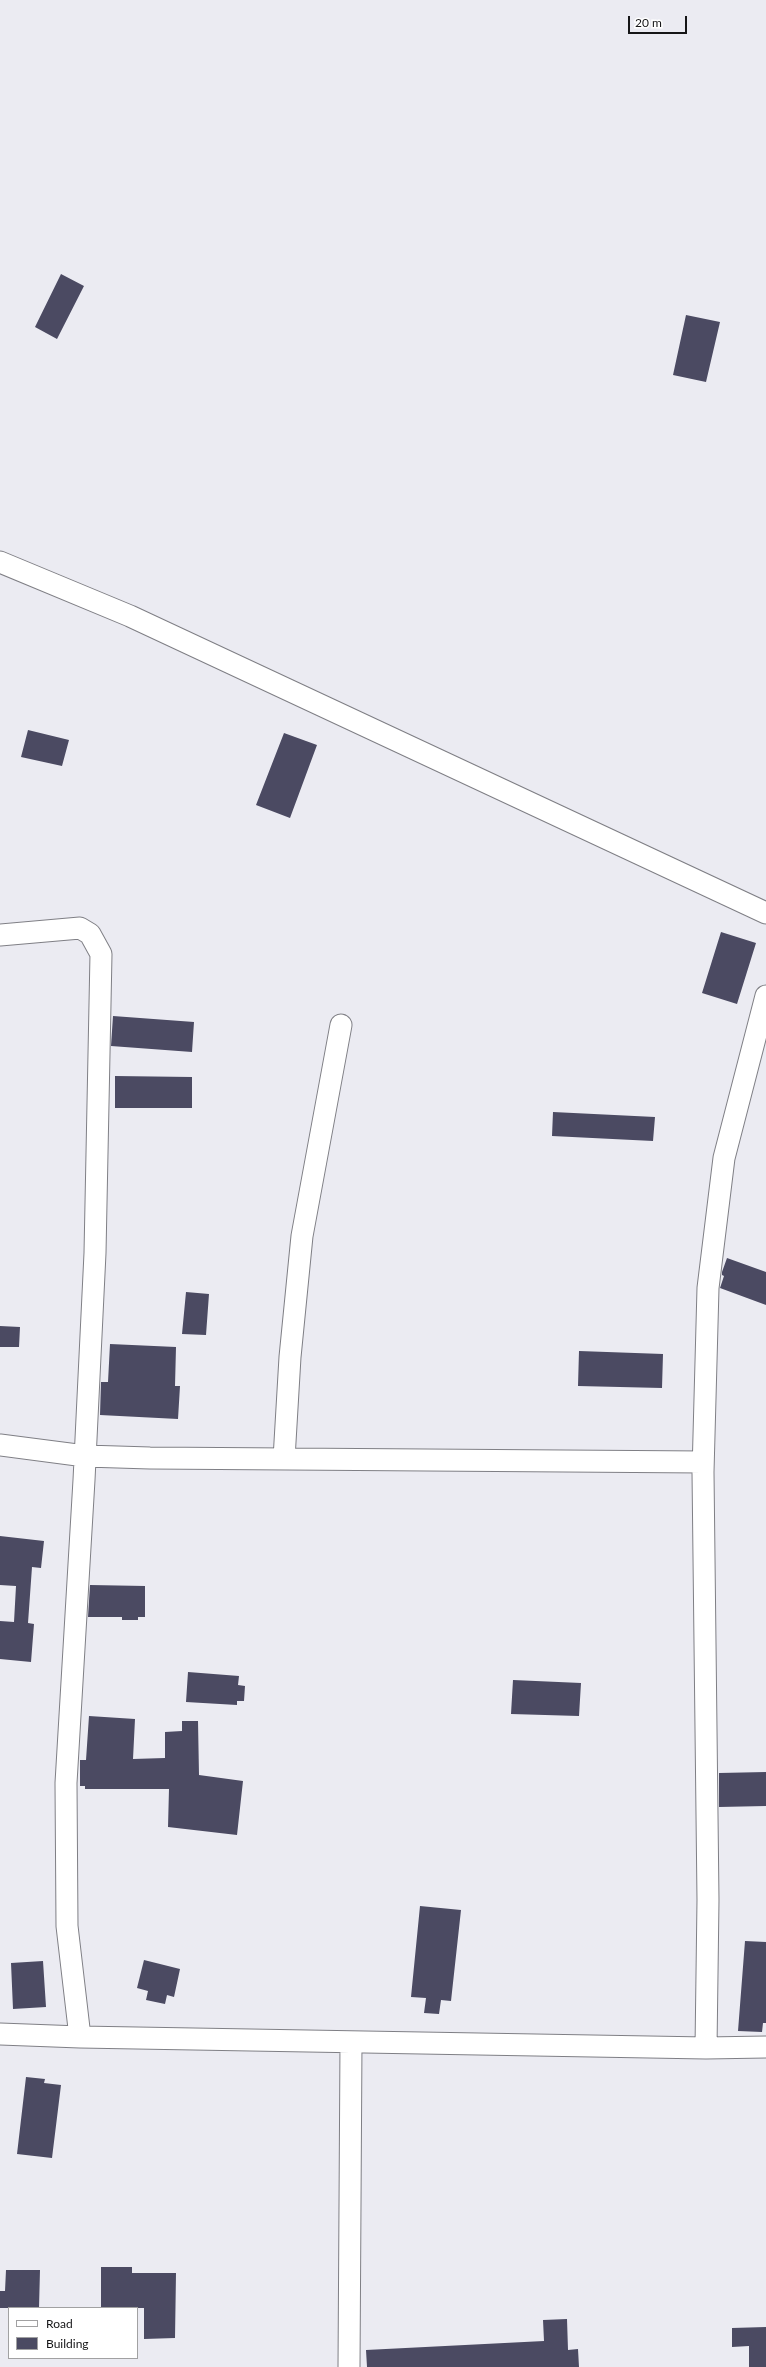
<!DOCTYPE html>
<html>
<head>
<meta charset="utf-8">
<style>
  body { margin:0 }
  #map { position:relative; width:766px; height:2367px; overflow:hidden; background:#ebebf2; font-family:Lato,sans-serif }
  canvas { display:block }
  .legend { position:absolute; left:8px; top:2307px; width:130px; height:52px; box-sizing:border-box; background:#fff; border:1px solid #a1a1a2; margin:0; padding:5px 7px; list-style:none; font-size:12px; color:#151517 }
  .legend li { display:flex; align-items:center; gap:8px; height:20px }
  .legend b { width:20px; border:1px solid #a1a1a2 }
  .scale { position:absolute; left:628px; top:16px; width:59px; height:18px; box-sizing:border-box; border:2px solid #151517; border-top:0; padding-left:5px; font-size:12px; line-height:14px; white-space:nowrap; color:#151517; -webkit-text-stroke:3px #fff; paint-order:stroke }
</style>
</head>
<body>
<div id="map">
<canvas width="766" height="2367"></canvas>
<ul class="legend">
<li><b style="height:5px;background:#fff"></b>Road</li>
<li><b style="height:11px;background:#4b4a62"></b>Building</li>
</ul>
<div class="scale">20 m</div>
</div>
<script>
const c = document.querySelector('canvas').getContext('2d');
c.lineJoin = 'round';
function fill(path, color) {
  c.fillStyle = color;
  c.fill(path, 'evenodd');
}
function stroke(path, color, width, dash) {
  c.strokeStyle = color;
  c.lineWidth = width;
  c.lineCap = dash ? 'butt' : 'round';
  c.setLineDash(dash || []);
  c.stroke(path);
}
fill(new Path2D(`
  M 61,274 L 84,286 L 57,339 L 35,327 Z
  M 686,315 L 720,322 L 706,382 L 673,375 Z
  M 28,730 L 69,740 L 62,766 L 21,757 Z
  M 284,733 L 317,745 L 290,818 L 256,805 Z
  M 721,932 L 756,943 L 737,1004 L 702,993 Z
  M 113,1016 L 194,1022 L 192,1052 L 111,1046 Z
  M 115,1076 L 192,1077 L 192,1108 L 115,1108 Z
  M 553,1112 L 655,1117 L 653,1141 L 552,1136 Z
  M 727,1258 L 766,1272 L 766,1305 L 720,1288 L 724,1276 L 722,1275 L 722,1272 Z
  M 186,1292 L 209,1294 L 206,1335 L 182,1334 Z
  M 0,1326 L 20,1327 L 19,1347 L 0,1347 Z
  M 110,1344 L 176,1347 L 175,1386 L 180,1386 L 178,1419 L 100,1415 L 101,1382 L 108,1382 Z
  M 579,1351 L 663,1354 L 662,1388 L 578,1386 Z
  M 0,1536 L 44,1541 L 41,1568 L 32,1567 L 28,1623 L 34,1624 L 31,1662 L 0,1659 L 0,1621 L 14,1622 L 16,1586 L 0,1585 Z
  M 90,1585 L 145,1586 L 145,1617 L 138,1617 L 138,1620 L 122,1620 L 122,1617 L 88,1617 Z
  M 188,1672 L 239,1676 L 238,1685 L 245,1686 L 244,1701 L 237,1701 L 237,1705 L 186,1702 Z
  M 513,1680 L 581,1683 L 579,1716 L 511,1714 Z
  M 89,1716 L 135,1719 L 133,1759 L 165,1758 L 165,1732 L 182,1731 L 182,1721 L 198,1721 L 199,1775 L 243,1781 L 237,1835 L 168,1827 L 169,1789 L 85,1789 L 85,1786 L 80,1786 L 80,1760 L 86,1760 Z
  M 766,1772 L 766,1806 L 719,1807 L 719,1773 Z
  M 420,1906 L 461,1910 L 451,2001 L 441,2000 L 439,2014 L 424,2013 L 426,1998 L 411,1997 Z
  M 745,1941 L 766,1942 L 766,2023 L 763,2023 L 762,2032 L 738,2031 Z
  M 144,1960 L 180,1969 L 174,1997 L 167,1995 L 165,2004 L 146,2000 L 148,1991 L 137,1988 Z
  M 43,1961 L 46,2007 L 13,2009 L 11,1963 Z
  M 26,2077 L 45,2079 L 44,2083 L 61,2085 L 52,2158 L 17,2154 Z
  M 101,2267 L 132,2267 L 132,2273 L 176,2273 L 175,2338 L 144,2339 L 144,2308 L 101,2308 Z
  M 6,2270 L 40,2270 L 39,2308 L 0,2308 L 0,2291 L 5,2291 Z
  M 567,2319 L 568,2350 L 578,2349 L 579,2367 L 367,2367 L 366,2350 L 544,2341 L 543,2320 Z
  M 766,2327 L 766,2367 L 749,2367 L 749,2346 L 732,2347 L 732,2328 Z`), '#4b4a62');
const minor = new Path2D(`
  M 0,562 L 130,616 L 766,913
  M 0,935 L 80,928 L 90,934 L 101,954 L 95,1253 L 84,1480 L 66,1783 L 67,1926 L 80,2037
  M 0,1445 L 85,1456 L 150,1458 L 703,1462
  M 284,1459 L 290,1357 L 302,1236 L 341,1025
  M 0,2034 L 80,2037 L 706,2048 L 766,2047
  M 706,2048 L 708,1900 L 703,1472 L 708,1288 L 724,1158 L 766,996
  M 349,2367 L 351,2042`);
stroke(minor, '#7f7f85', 23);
stroke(minor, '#fff', 21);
</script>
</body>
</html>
